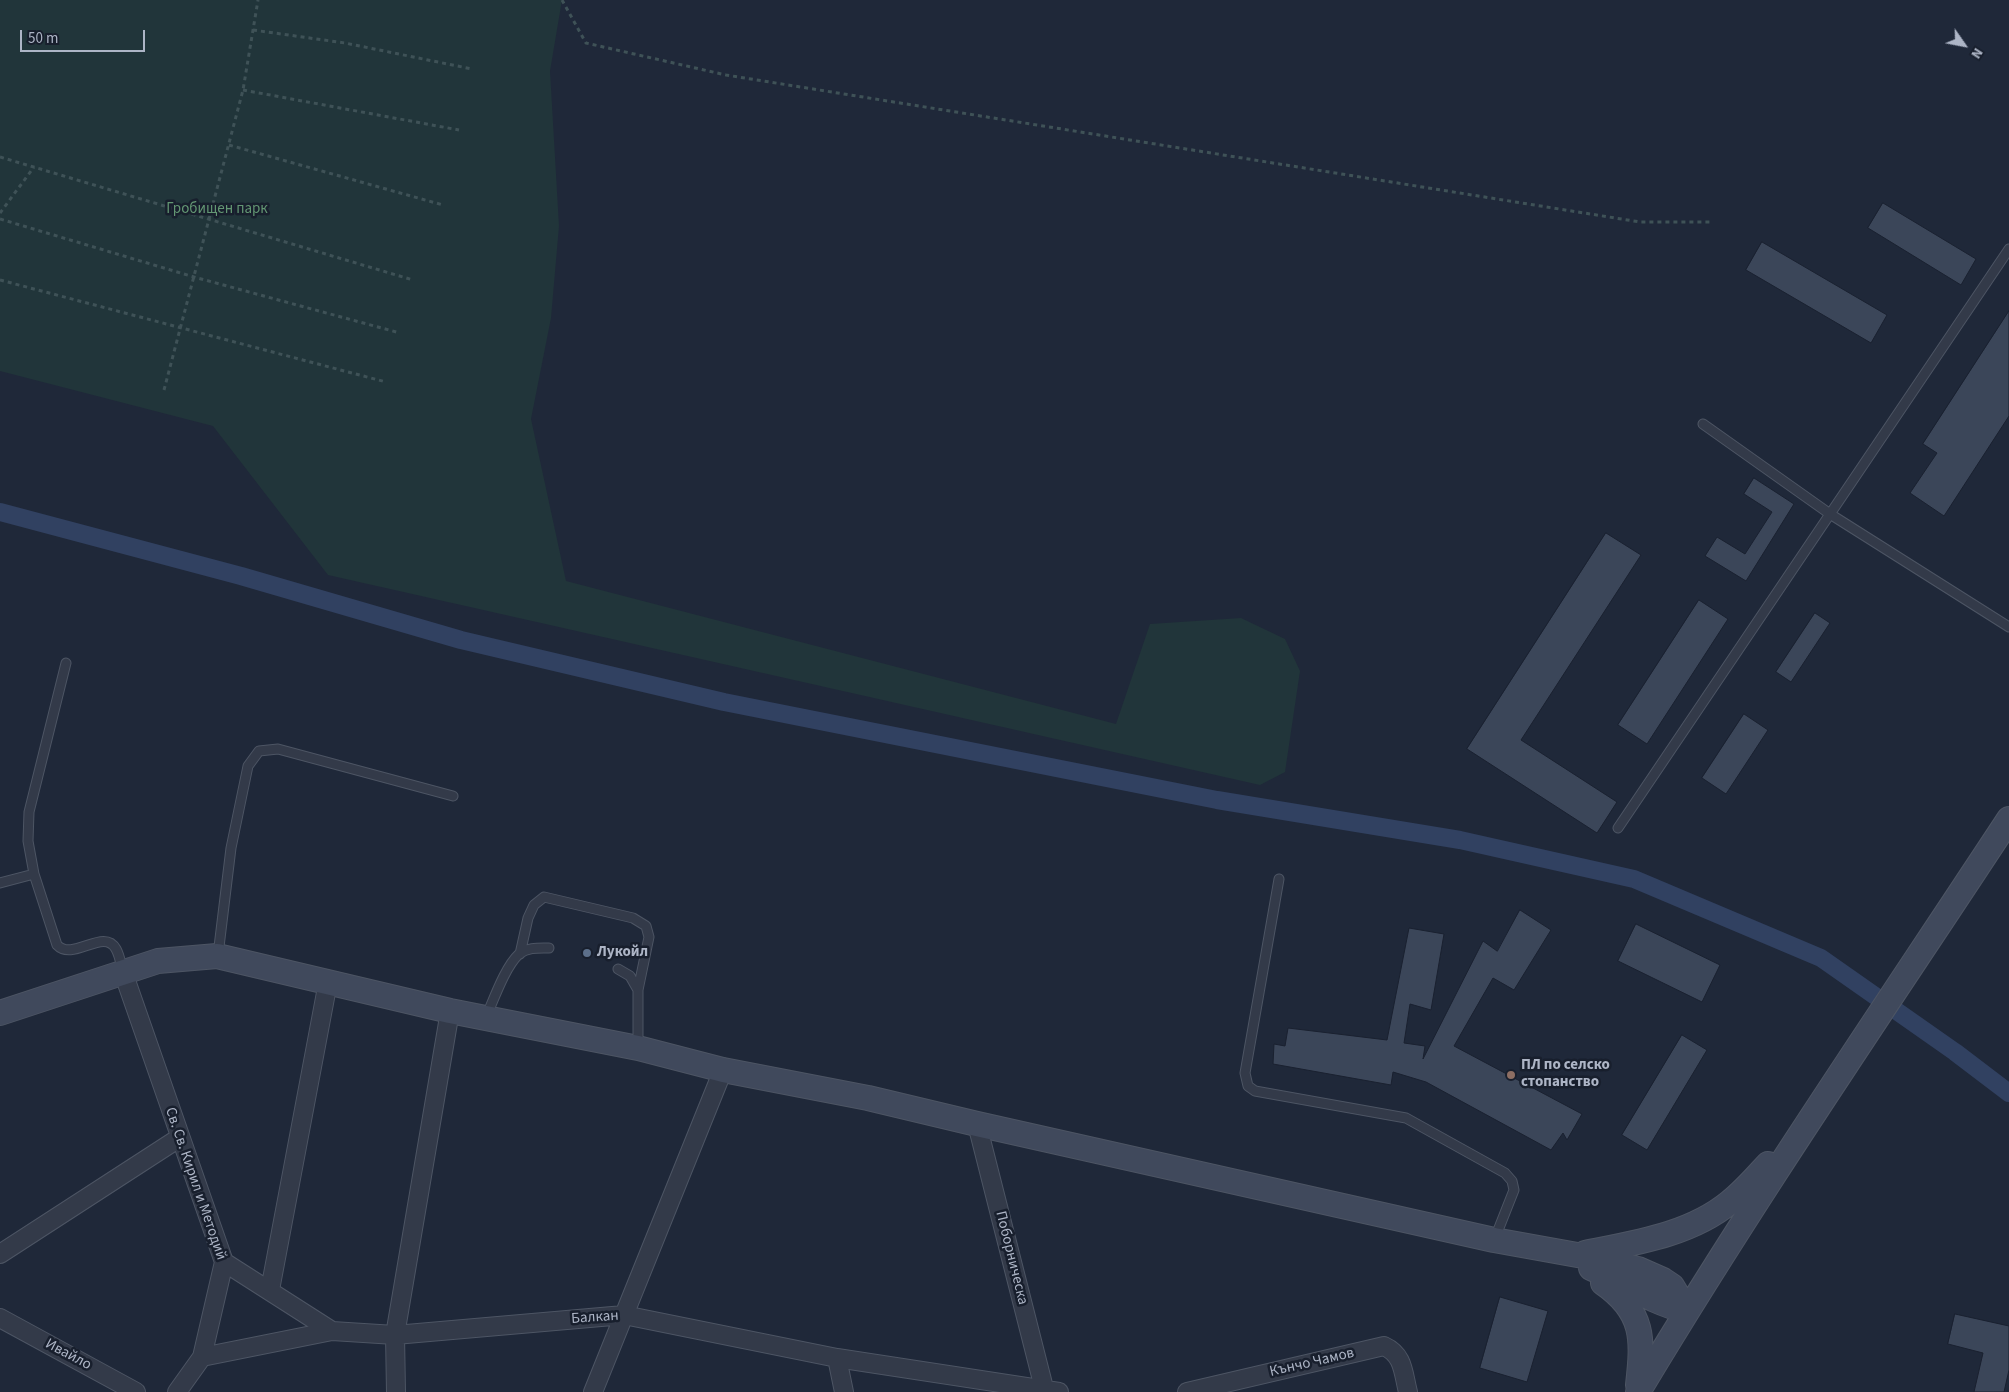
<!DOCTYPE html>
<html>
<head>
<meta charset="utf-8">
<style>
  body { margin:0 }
  #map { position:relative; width:2009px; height:1392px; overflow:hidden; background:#1f2839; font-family:"Source Sans 3",sans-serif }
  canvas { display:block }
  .north { position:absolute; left:1939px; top:20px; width:50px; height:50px; -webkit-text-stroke:4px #181f2d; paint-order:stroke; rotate:123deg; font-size:14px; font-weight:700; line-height:20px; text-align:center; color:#adb5c6 }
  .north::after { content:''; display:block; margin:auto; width:18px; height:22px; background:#adb5c6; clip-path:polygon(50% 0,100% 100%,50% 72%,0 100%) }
  .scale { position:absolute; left:20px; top:30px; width:125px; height:22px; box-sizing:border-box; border:2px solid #adb5c6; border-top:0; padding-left:6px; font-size:15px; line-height:18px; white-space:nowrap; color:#adb5c6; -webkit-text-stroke:4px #181f2d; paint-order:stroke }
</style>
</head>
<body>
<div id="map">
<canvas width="2009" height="1392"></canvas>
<div class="north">N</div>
<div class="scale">50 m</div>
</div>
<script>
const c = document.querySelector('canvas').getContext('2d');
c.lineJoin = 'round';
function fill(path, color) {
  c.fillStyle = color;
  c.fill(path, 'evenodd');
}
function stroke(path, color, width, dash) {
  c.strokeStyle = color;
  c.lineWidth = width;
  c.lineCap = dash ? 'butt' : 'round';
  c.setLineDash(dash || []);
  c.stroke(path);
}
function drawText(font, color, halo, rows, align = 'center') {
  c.font = font + ' "Source Sans 3",sans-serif';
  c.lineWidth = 5;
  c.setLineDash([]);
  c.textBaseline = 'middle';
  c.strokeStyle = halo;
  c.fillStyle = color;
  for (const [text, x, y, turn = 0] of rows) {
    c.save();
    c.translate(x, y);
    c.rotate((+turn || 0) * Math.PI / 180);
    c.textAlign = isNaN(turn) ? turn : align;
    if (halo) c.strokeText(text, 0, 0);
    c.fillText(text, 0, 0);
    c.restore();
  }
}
fill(new Path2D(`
  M 0,0 L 562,0 L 550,71 L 559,226 L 551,318 L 531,419 L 566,581 L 1116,724 L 1150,624 L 1241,618 L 1285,639 L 1300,671 L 1285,772 L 1260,785 L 328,575 L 213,426 L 0,371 Z`), '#21353a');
stroke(new Path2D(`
  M 0,512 L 241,576 L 461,640 L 724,702 L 1217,800 L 1460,840 L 1634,879 L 1821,958 L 1955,1052 L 2009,1093`), '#314161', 18);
const building = new Path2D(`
  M 1883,203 L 1976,259 L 1961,285 L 1868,228 Z
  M 1762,242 L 1887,315 L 1871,343 L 1746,270 Z
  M 2009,311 L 2009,416 L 1944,516 L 1910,493 L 1937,453 L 1923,444 Z
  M 1754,478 L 1794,504 L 1746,581 L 1705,556 L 1717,537 L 1745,554 L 1772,512 L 1744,494 Z
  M 1606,533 L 1641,555 L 1521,740 L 1617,802 L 1597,833 L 1467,749 Z
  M 1699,600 L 1728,619 L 1647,744 L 1618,725 Z
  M 1815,613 L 1830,623 L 1791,682 L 1776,672 Z
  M 1744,714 L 1768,730 L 1726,794 L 1702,778 Z
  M 1520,910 L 1551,930 L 1514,990 L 1493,978 L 1454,1046 L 1582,1114 L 1567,1140 L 1563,1133 L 1551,1150 L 1426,1082 L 1393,1072 L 1391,1085 L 1273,1064 L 1274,1044 L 1285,1046 L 1288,1028 L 1387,1040 L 1409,928 L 1444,934 L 1431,1010 L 1410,1004 L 1404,1043 L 1425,1046 L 1423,1059 L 1483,941 L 1497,951 Z
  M 1636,924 L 1720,965 L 1702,1002 L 1618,961 Z
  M 1682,1035 L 1707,1050 L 1647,1150 L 1622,1135 Z
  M 1500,1297 L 1548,1311 L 1527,1382 L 1480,1368 Z
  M 1955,1314 L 2009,1326 L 2009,1370 L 2004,1392 L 1974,1392 L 1983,1353 L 1948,1344 Z`);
fill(building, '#3b4659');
stroke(building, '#1a2130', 1);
const lane = new Path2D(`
  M 1703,424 L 1830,514 L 2009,627
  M 66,663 L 29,812 L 28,841 L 34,874 L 57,945 C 73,962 104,927 116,949 C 120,956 121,965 123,972
  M 1618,828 L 2009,249
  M 1279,879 L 1245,1073 L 1248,1086 L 1255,1091 L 1406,1118 L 1505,1173 L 1512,1181 L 1514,1190 L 1495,1238
  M 0,883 L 34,874
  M 520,954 L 528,918 L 534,905 L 544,897 L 633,918 L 646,926 L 649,937 L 638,990
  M 218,955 L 231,848 L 248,766 L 259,751 L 278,749 L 453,796
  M 618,969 L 630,976 L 638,990 L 638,1048
  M 486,1017 C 494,999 505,967 519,954 C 528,947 539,948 549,948`);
const street = new Path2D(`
  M 123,972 L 224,1262 L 202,1357 L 177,1392
  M 977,1124 L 1045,1392
  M 0,1254 L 179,1138
  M 224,1262 L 332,1331
  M 270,1290 L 328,982
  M 0,1318 L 136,1392
  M 202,1357 L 332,1331 L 395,1335 L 624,1315 L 837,1358 L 1059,1392
  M 837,1358 L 844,1392
  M 396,1392 L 395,1335 L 450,1011
  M 593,1392 L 723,1070
  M 1187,1392 L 1384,1346 C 1404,1355 1403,1373 1408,1392`);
const secondary = new Path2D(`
  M 0,1013 L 158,961 L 217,956 L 450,1011 L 638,1048 L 723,1070 L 868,1098 L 977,1124 L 1494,1240 L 1594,1258 L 1638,1269 L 1663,1280 L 1672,1286 L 1687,1311
  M 1585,1253 C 1634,1243 1690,1235 1730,1202 C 1744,1191 1756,1177 1768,1164
  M 1591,1268 C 1623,1282 1652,1303 1687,1311
  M 1603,1283 C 1645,1312 1643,1340 1638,1385
  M 1638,1392 C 1755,1197 1884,1009 2009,819`);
stroke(lane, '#4d5564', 11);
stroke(street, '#4d5564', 20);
stroke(secondary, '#4d5564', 26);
stroke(new Path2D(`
  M 562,0 L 586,43 L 726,75 L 1640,222 L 1713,222
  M 253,30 L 345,43 L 472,69
  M 243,90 L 459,130
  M 229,145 L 443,205
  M 0,157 L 413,280
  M 0,213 L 34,167
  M 0,219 L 194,277 L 400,333
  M 0,280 L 386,382
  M 164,390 L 243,90 L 258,0`), '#3f5257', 3, [4, 4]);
stroke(lane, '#333a49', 9);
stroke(street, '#333a49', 18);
stroke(secondary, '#40495c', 24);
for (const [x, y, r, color] of [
  [587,953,5,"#5c6f8a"],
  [1511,1075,5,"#8d6e63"]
]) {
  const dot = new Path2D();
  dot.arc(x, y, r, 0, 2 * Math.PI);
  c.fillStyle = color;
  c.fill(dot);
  stroke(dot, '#181f2d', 2);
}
drawText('15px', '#639773', '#181f2d', [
  ["Гробищен парк",217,210]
]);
drawText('bold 15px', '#adb5c6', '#181f2d', [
  ["Лукойл",597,953],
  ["ПЛ по селско",1521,1066],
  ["стопанство",1521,1083]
], 'left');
drawText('15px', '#adb5c6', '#181f2d', [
  ["Св. Св. Кирил и Методий",195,1184,71],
  ["Поборническа",1011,1258,76],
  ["Балкан",595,1318,-4],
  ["Ивайло",68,1355,28],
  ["Кънчо Чамов",1312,1363,-13]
]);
</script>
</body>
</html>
